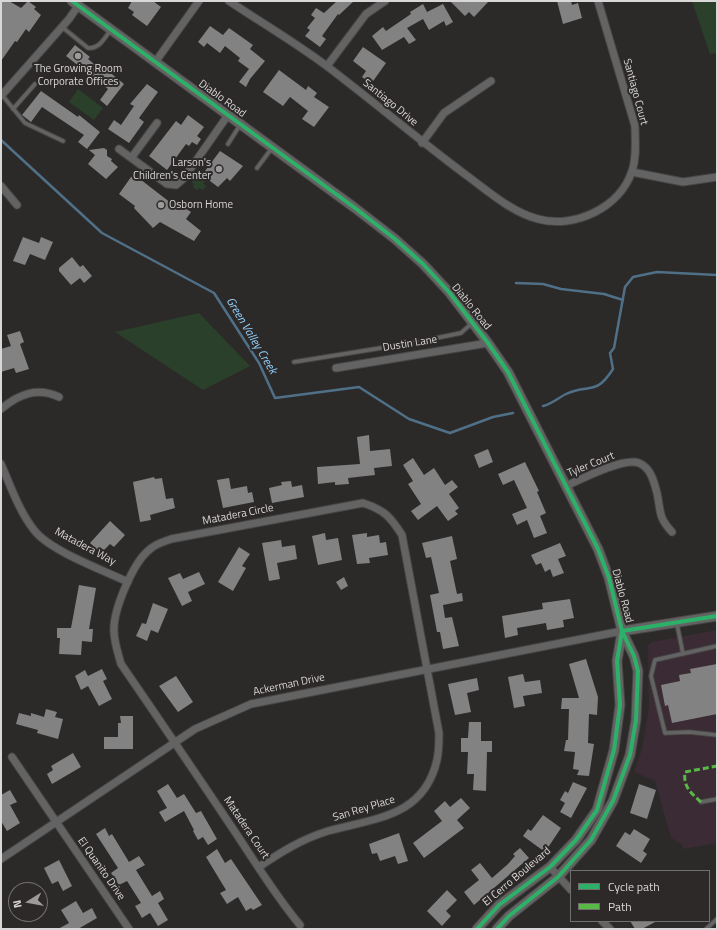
<!DOCTYPE html>
<html>
<head>
<meta charset="utf-8">
<style>
  body { margin:0 }
  #map { position:relative; width:718px; height:930px; overflow:hidden; background:#2b2a29; font-family:"Titillium Web",sans-serif }
  canvas { display:block }
  .frame { position:absolute; inset:0; border:2px solid #d9d7d7; pointer-events:none }
  .legend { position:absolute; left:570px; top:870px; width:140px; height:52px; box-sizing:border-box; background:#2c2928; border:1px solid #716f6e; margin:0; padding:5px 7px; list-style:none; font-size:12px; color:#d9d7d7 }
  .legend li { display:flex; align-items:center; gap:8px; height:20px }
  .legend b { width:20px; border:1px solid #716f6e }
  .north { position:absolute; left:8px; top:882px; width:40px; height:40px; box-sizing:border-box; background:#2c2928; border:1px solid #716f6e; border-radius:50%; rotate:259deg; font-size:11px; font-weight:700; line-height:16px; text-align:center; color:#d9d7d7 }
  .north::after { content:''; display:block; margin:auto; width:14px; height:18px; background:#9c9a9a; clip-path:polygon(50% 0,100% 100%,50% 72%,0 100%) }
</style>
</head>
<body>
<div id="map">
<canvas width="718" height="930"></canvas>
<div class="frame"></div>
<ul class="legend">
<li><b style="height:5px;background:#2db169"></b>Cycle path</li>
<li><b style="height:5px;background:#58b947"></b>Path</li>
</ul>
<div class="north">N</div>
</div>
<script>
const c = document.querySelector('canvas').getContext('2d');
c.lineJoin = 'round';
function fill(path, color) {
  c.fillStyle = color;
  c.fill(path, 'evenodd');
}
function stroke(path, color, width, dash) {
  c.strokeStyle = color;
  c.lineWidth = width;
  c.lineCap = dash ? 'butt' : 'round';
  c.setLineDash(dash || []);
  c.stroke(path);
}
function drawText(font, color, halo, rows, align = 'center') {
  c.font = font + ' "Titillium Web",sans-serif';
  c.lineWidth = 4;
  c.setLineDash([]);
  c.textBaseline = 'middle';
  c.strokeStyle = halo;
  c.fillStyle = color;
  for (const [text, x, y, turn = 0] of rows) {
    c.save();
    c.translate(x, y);
    c.rotate((+turn || 0) * Math.PI / 180);
    c.textAlign = isNaN(turn) ? turn : align;
    if (halo) c.strokeText(text, 0, 0);
    c.fillText(text, 0, 0);
    c.restore();
  }
}
fill(new Path2D(`
  M 717,630 L 717,843 L 683,849 L 682,844 L 671,838 L 655,781 L 634,772 L 642,749 L 649,707 L 648,646 L 652,642 Z`), '#3a2b34');
fill(new Path2D(`
  M 692,1 L 717,1 L 717,53 L 710,54 Z
  M 78,89 L 103,108 L 94,120 L 69,102 Z
  M 196,175 L 202,175 L 207,179 L 203,183 L 206,186 L 203,190 L 199,188 L 197,190 L 193,187 L 194,185 L 192,182 Z
  M 199,313 L 250,366 L 203,390 L 115,332 Z`), '#2b402a');
stroke(new Path2D(`
  M 1,140 L 102,233 L 214,293 L 259,363 L 275,398 L 359,387 L 409,419 L 450,433 L 493,417 L 513,413
  M 516,283 L 543,284 L 561,289 L 604,294 L 623,300
  M 543,406 C 552,404 558,398 566,394 C 589,383 595,397 613,369 L 610,353 L 614,348 L 625,287 L 633,277 L 657,272 L 717,275`), '#4f7087', 2.5);
fill(new Path2D(`
  M 1,1 L 9,1 L 21,8 L 28,1 L 36,7 L 34,9 L 41,15 L 29,32 L 26,29 L 17,42 L 15,41 L 1,61 Z
  M 132,1 L 153,1 L 161,7 L 147,26 L 132,15 L 134,12 L 128,8 Z
  M 337,1 L 354,1 L 339,15 L 338,14 L 322,36 L 326,39 L 320,47 L 305,36 L 310,30 L 307,28 L 315,18 L 311,15 L 316,8 L 324,13 Z
  M 450,1 L 489,1 L 474,17 L 469,12 L 465,16 Z
  M 557,1 L 571,1 L 572,5 L 578,3 L 582,18 L 563,24 Z
  M 423,4 L 427,12 L 443,4 L 453,22 L 446,26 L 444,21 L 429,30 L 423,19 L 407,28 L 416,40 L 409,44 L 404,37 L 382,50 L 372,36 L 383,27 L 386,31 L 411,14 L 410,12 Z
  M 210,26 L 223,35 L 229,28 L 253,45 L 250,49 L 265,61 L 250,79 L 246,87 L 239,82 L 249,69 L 238,61 L 240,58 L 225,46 L 220,53 L 207,43 L 204,47 L 198,42 Z
  M 75,45 L 90,57 L 88,59 L 105,73 L 107,70 L 124,84 L 107,106 L 100,100 L 108,89 L 66,56 Z
  M 363,47 L 386,63 L 371,84 L 362,77 L 366,71 L 353,61 Z
  M 279,70 L 306,90 L 308,86 L 317,93 L 314,97 L 329,107 L 314,127 L 302,119 L 308,111 L 290,97 L 283,106 L 263,92 Z
  M 147,84 L 158,92 L 139,118 L 144,122 L 129,143 L 108,129 L 114,120 L 121,125 L 134,106 L 130,104 Z
  M 41,91 L 78,117 L 79,115 L 100,132 L 87,149 L 78,142 L 84,135 L 42,107 L 31,122 L 22,115 Z
  M 188,115 L 204,127 L 197,136 L 201,139 L 197,145 L 192,142 L 189,146 L 186,144 L 167,170 L 149,156 L 176,121 L 181,125 Z
  M 104,148 L 107,150 L 107,156 L 112,159 L 111,161 L 118,167 L 106,179 L 88,164 L 95,155 L 89,150 Z
  M 220,151 L 243,166 L 230,181 L 227,178 L 218,187 L 202,175 Z
  M 136,176 L 180,210 L 182,206 L 191,212 L 186,219 L 201,231 L 194,241 L 160,222 L 153,228 L 134,208 L 135,206 L 119,194 L 131,177 Z
  M 23,237 L 39,243 L 41,237 L 53,242 L 45,260 L 30,254 L 25,265 L 13,261 Z
  M 72,257 L 80,267 L 83,265 L 92,276 L 84,283 L 80,278 L 71,285 L 59,271 L 59,268 Z
  M 20,331 L 24,342 L 20,344 L 29,369 L 16,373 L 14,368 L 1,372 L 1,349 L 11,346 L 7,335 Z
  M 369,435 L 370,451 L 390,449 L 392,466 L 374,468 L 375,475 L 348,478 L 349,484 L 335,485 L 335,482 L 318,484 L 317,467 L 360,464 L 357,437 Z
  M 488,449 L 493,462 L 479,468 L 474,455 Z
  M 413,458 L 424,475 L 434,468 L 445,485 L 452,480 L 458,487 L 449,494 L 459,508 L 455,511 L 458,514 L 448,521 L 437,506 L 418,520 L 411,511 L 421,504 L 408,484 L 413,481 L 403,465 Z
  M 525,462 L 539,491 L 537,492 L 546,513 L 540,516 L 547,533 L 534,538 L 527,520 L 517,525 L 512,514 L 527,508 L 514,480 L 503,485 L 498,474 Z
  M 154,477 L 155,479 L 162,478 L 166,499 L 173,498 L 175,508 L 150,515 L 151,520 L 140,522 L 133,482 Z
  M 229,478 L 231,489 L 247,486 L 248,493 L 252,492 L 254,502 L 223,508 L 217,480 Z
  M 291,481 L 292,487 L 302,485 L 304,497 L 272,503 L 269,488 L 282,485 L 281,482 Z
  M 110,521 L 125,535 L 114,547 L 110,544 L 101,553 L 90,543 Z
  M 325,533 L 326,540 L 338,538 L 342,560 L 318,565 L 312,536 Z
  M 367,533 L 367,537 L 379,535 L 380,543 L 386,542 L 388,555 L 369,558 L 370,563 L 357,564 L 352,535 Z
  M 452,536 L 457,559 L 450,561 L 457,594 L 462,593 L 463,601 L 443,605 L 445,618 L 452,617 L 459,646 L 443,649 L 440,632 L 437,632 L 430,595 L 439,593 L 431,557 L 426,558 L 422,543 Z
  M 281,540 L 282,547 L 295,545 L 297,559 L 277,563 L 280,579 L 269,581 L 262,543 Z
  M 560,543 L 566,556 L 558,559 L 564,573 L 553,577 L 550,569 L 545,572 L 541,563 L 536,565 L 531,555 Z
  M 239,547 L 250,554 L 242,566 L 246,568 L 233,591 L 218,582 Z
  M 199,572 L 205,584 L 188,592 L 192,601 L 182,606 L 168,578 L 180,573 L 183,579 Z
  M 344,577 L 348,586 L 341,590 L 336,582 Z
  M 79,585 L 96,588 L 89,629 L 93,629 L 92,642 L 82,641 L 81,655 L 59,654 L 60,638 L 57,638 L 57,628 L 71,628 Z
  M 570,599 L 574,618 L 563,620 L 564,627 L 547,630 L 546,623 L 517,628 L 518,635 L 505,638 L 502,616 L 543,609 L 542,603 Z
  M 153,603 L 168,609 L 158,633 L 151,630 L 147,641 L 136,636 L 142,623 L 146,624 Z
  M 586,659 L 598,697 L 597,715 L 589,714 L 588,743 L 594,744 L 589,776 L 577,775 L 579,770 L 573,769 L 575,752 L 564,751 L 566,740 L 568,740 L 569,709 L 561,709 L 562,698 L 579,698 L 569,664 Z
  M 717,664 L 717,714 L 672,723 L 668,705 L 665,706 L 661,685 L 680,681 L 679,675 L 691,673 L 690,669 Z
  M 102,669 L 107,679 L 103,681 L 112,699 L 99,706 L 88,686 L 81,690 L 75,676 L 85,670 L 88,676 Z
  M 523,674 L 525,682 L 540,680 L 542,693 L 523,696 L 525,706 L 514,708 L 508,677 Z
  M 176,676 L 193,702 L 178,712 L 159,686 Z
  M 477,678 L 479,690 L 467,693 L 471,712 L 455,715 L 448,684 Z
  M 46,709 L 57,712 L 55,717 L 63,719 L 58,739 L 37,733 L 38,730 L 16,724 L 19,713 L 31,716 L 31,713 L 44,717 Z
  M 120,716 L 133,716 L 133,749 L 104,749 L 104,737 L 118,737 L 118,723 L 121,723 Z
  M 469,722 L 481,722 L 481,741 L 492,741 L 492,752 L 487,752 L 486,791 L 473,790 L 474,774 L 467,774 L 468,752 L 461,752 L 461,738 L 468,738 Z
  M 73,753 L 81,767 L 52,784 L 47,774 L 53,770 L 51,766 Z
  M 573,782 L 587,788 L 571,818 L 560,812 L 565,803 L 560,800 L 565,791 L 568,793 Z
  M 168,784 L 177,798 L 184,794 L 196,813 L 201,811 L 217,839 L 208,845 L 203,837 L 198,840 L 193,831 L 194,830 L 184,811 L 165,822 L 159,812 L 167,808 L 157,791 Z
  M 639,784 L 656,790 L 647,819 L 630,813 Z
  M 10,790 L 17,802 L 10,805 L 20,823 L 7,831 L 1,821 L 1,795 Z
  M 461,798 L 470,808 L 457,820 L 464,828 L 424,858 L 413,843 L 442,821 L 434,811 L 445,801 L 450,807 Z
  M 543,815 L 561,828 L 545,852 L 523,836 L 528,829 L 531,831 Z
  M 105,828 L 109,836 L 112,834 L 129,862 L 139,856 L 145,865 L 136,870 L 152,896 L 160,891 L 164,899 L 158,903 L 168,920 L 158,926 L 150,913 L 142,918 L 135,906 L 141,903 L 127,881 L 119,885 L 111,873 L 118,868 L 96,834 Z
  M 634,829 L 650,839 L 643,851 L 647,854 L 641,863 L 616,846 L 625,832 L 630,835 Z
  M 399,833 L 408,861 L 398,864 L 395,856 L 380,861 L 377,853 L 372,854 L 369,844 Z
  M 520,848 L 529,858 L 474,905 L 464,892 L 479,880 L 471,870 L 480,863 L 492,878 L 508,864 L 515,856 L 513,854 Z
  M 217,849 L 225,863 L 231,859 L 262,905 L 253,910 L 251,908 L 246,911 L 238,897 L 227,904 L 220,893 L 226,890 L 206,857 Z
  M 59,860 L 72,886 L 63,891 L 58,881 L 52,884 L 44,868 Z
  M 447,890 L 457,900 L 446,911 L 451,916 L 442,926 L 427,911 Z
  M 76,901 L 83,913 L 92,908 L 97,918 L 78,929 L 58,929 L 69,923 L 61,910 Z
  M 630,921 L 657,921 L 642,929 L 635,929 Z`), '#838282');
const service = new Path2D(`
  M 62,27 L 88,48 C 100,49 104,38 111,30
  M 2,95 L 25,123 L 63,141
  M 13,109 L 35,84
  M 228,144 L 240,125
  M 257,168 L 272,148
  M 294,362 L 412,343 L 461,333 L 472,323
  M 677,624 L 683,654
  M 717,646 L 655,660 L 651,676 L 665,733 L 689,732 L 717,735
  M 701,802 L 717,799
  M 706,929 L 717,919`);
const minor = new Path2D(`
  M 229,1 C 262,23 296,43 328,67 C 374,102 419,140 466,175 C 488,191 511,212 538,219 C 574,229 620,208 632,171 C 637,157 635,141 635,126 L 598,1
  M 156,61 L 199,1
  M 327,66 L 366,14 L 385,1
  M 1,96 L 69,19 L 78,6
  M 422,143 L 444,113 L 491,81
  M 119,149 L 167,184 L 176,185 L 184,178 L 228,115
  M 132,157 L 157,123
  M 632,172 L 683,182 L 717,177
  M 1,186 L 17,205
  M 336,368 L 488,343
  M 1,409 C 19,394 37,387 59,397
  M 1,464 C 11,487 19,511 34,530 C 50,551 103,570 128,582
  M 566,486 C 581,479 624,457 639,463 C 651,468 654,482 657,493 C 661,512 658,517 672,532
  M 12,757 L 129,929
  M 1,859 L 195,729 L 251,704 L 622,631
  M 259,867 C 281,852 302,839 328,831 C 375,818 424,817 437,760 C 439,751 439,741 439,733 L 402,535 C 390,516 384,510 363,503 L 171,539 C 163,542 155,544 149,550 C 133,563 113,610 114,631 C 114,642 118,653 121,664 C 157,716 192,768 227,820 C 251,855 273,893 300,925
  M 550,867 L 571,890
  M 602,921 L 610,929`);
const tertiary = new Path2D(`
  M 72,1 L 355,208 L 395,239 L 423,264 L 449,292 L 488,343 L 508,372 L 598,549 L 609,578 L 622,631 L 634,656 L 638,671 L 636,720 L 630,755 L 613,801 L 591,840 L 558,877 L 509,916 L 497,929
  M 622,631 L 717,616
  M 477,929 L 499,905 L 550,867 L 576,840 L 597,810 L 614,750 L 620,705 L 617,661 L 622,631`);
stroke(service, '#474645', 5.5);
stroke(minor, '#474645', 9);
stroke(tertiary, '#474645', 11);
stroke(service, '#646363', 3.5);
stroke(minor, '#646363', 7);
stroke(tertiary, '#646363', 9);
stroke(new Path2D(`
  M 701,802 C 691,793 683,787 685,772 L 717,766`), '#58b947', 3, [6, 3]);
stroke(new Path2D(`
  M 72,1 L 355,208 L 395,239 L 423,264 L 449,292 L 488,343 L 508,372 L 598,549 L 609,578 L 622,631 L 634,656 L 638,671 L 636,720 L 630,755 L 613,801 L 591,840 L 558,877 L 509,916 L 497,929
  M 622,631 L 717,616
  M 477,929 L 499,905 L 550,867 L 576,840 L 597,810 L 614,750 L 620,705 L 617,661 L 622,631`), '#2db169', 4);
for (const [x, y, r, color] of [
  [78,56,4,"#9c9a9a"],
  [219,169,4,"#9c9a9a"],
  [161,205,4,"#9c9a9a"]
]) {
  const dot = new Path2D();
  dot.arc(x, y, r, 0, 2 * Math.PI);
  c.fillStyle = color;
  c.fill(dot);
  stroke(dot, '#2c2928', 1.5);
}
drawText('11px', '#d9d7d7', '#2c2928', [
  ["The Growing Room",78,69],
  ["Corporate Offices",78,82],
  ["Larson's",211,163,"right"],
  ["Children's Center",211,176,"right"],
  ["Osborn Home",169,205,"left"]
]);
drawText('11px', '#d9d7d7', '#2c2928', [
  ["Santiago Court",635,92,75],
  ["Diablo Road",222,99,36],
  ["Santiago Drive",390,103,39],
  ["Diablo Road",471,307,51],
  ["Dustin Lane",410,344,-9],
  ["Tyler Court",591,465,-22],
  ["Matadera Circle",238,515,-11],
  ["Matadera Way",85,547,28],
  ["Diablo Road",622,596,75],
  ["Ackerman Drive",289,685,-12],
  ["San Rey Place",364,809,-17],
  ["Matadera Court",246,828,56],
  ["El Quanito Drive",101,869,55],
  ["El Cerro Boulevard",517,877,-40]
]);
drawText('italic 12px', '#94d2fd', '#2c2928', [
  ["Green Valley Creek",251,336,59]
]);
</script>
</body>
</html>
